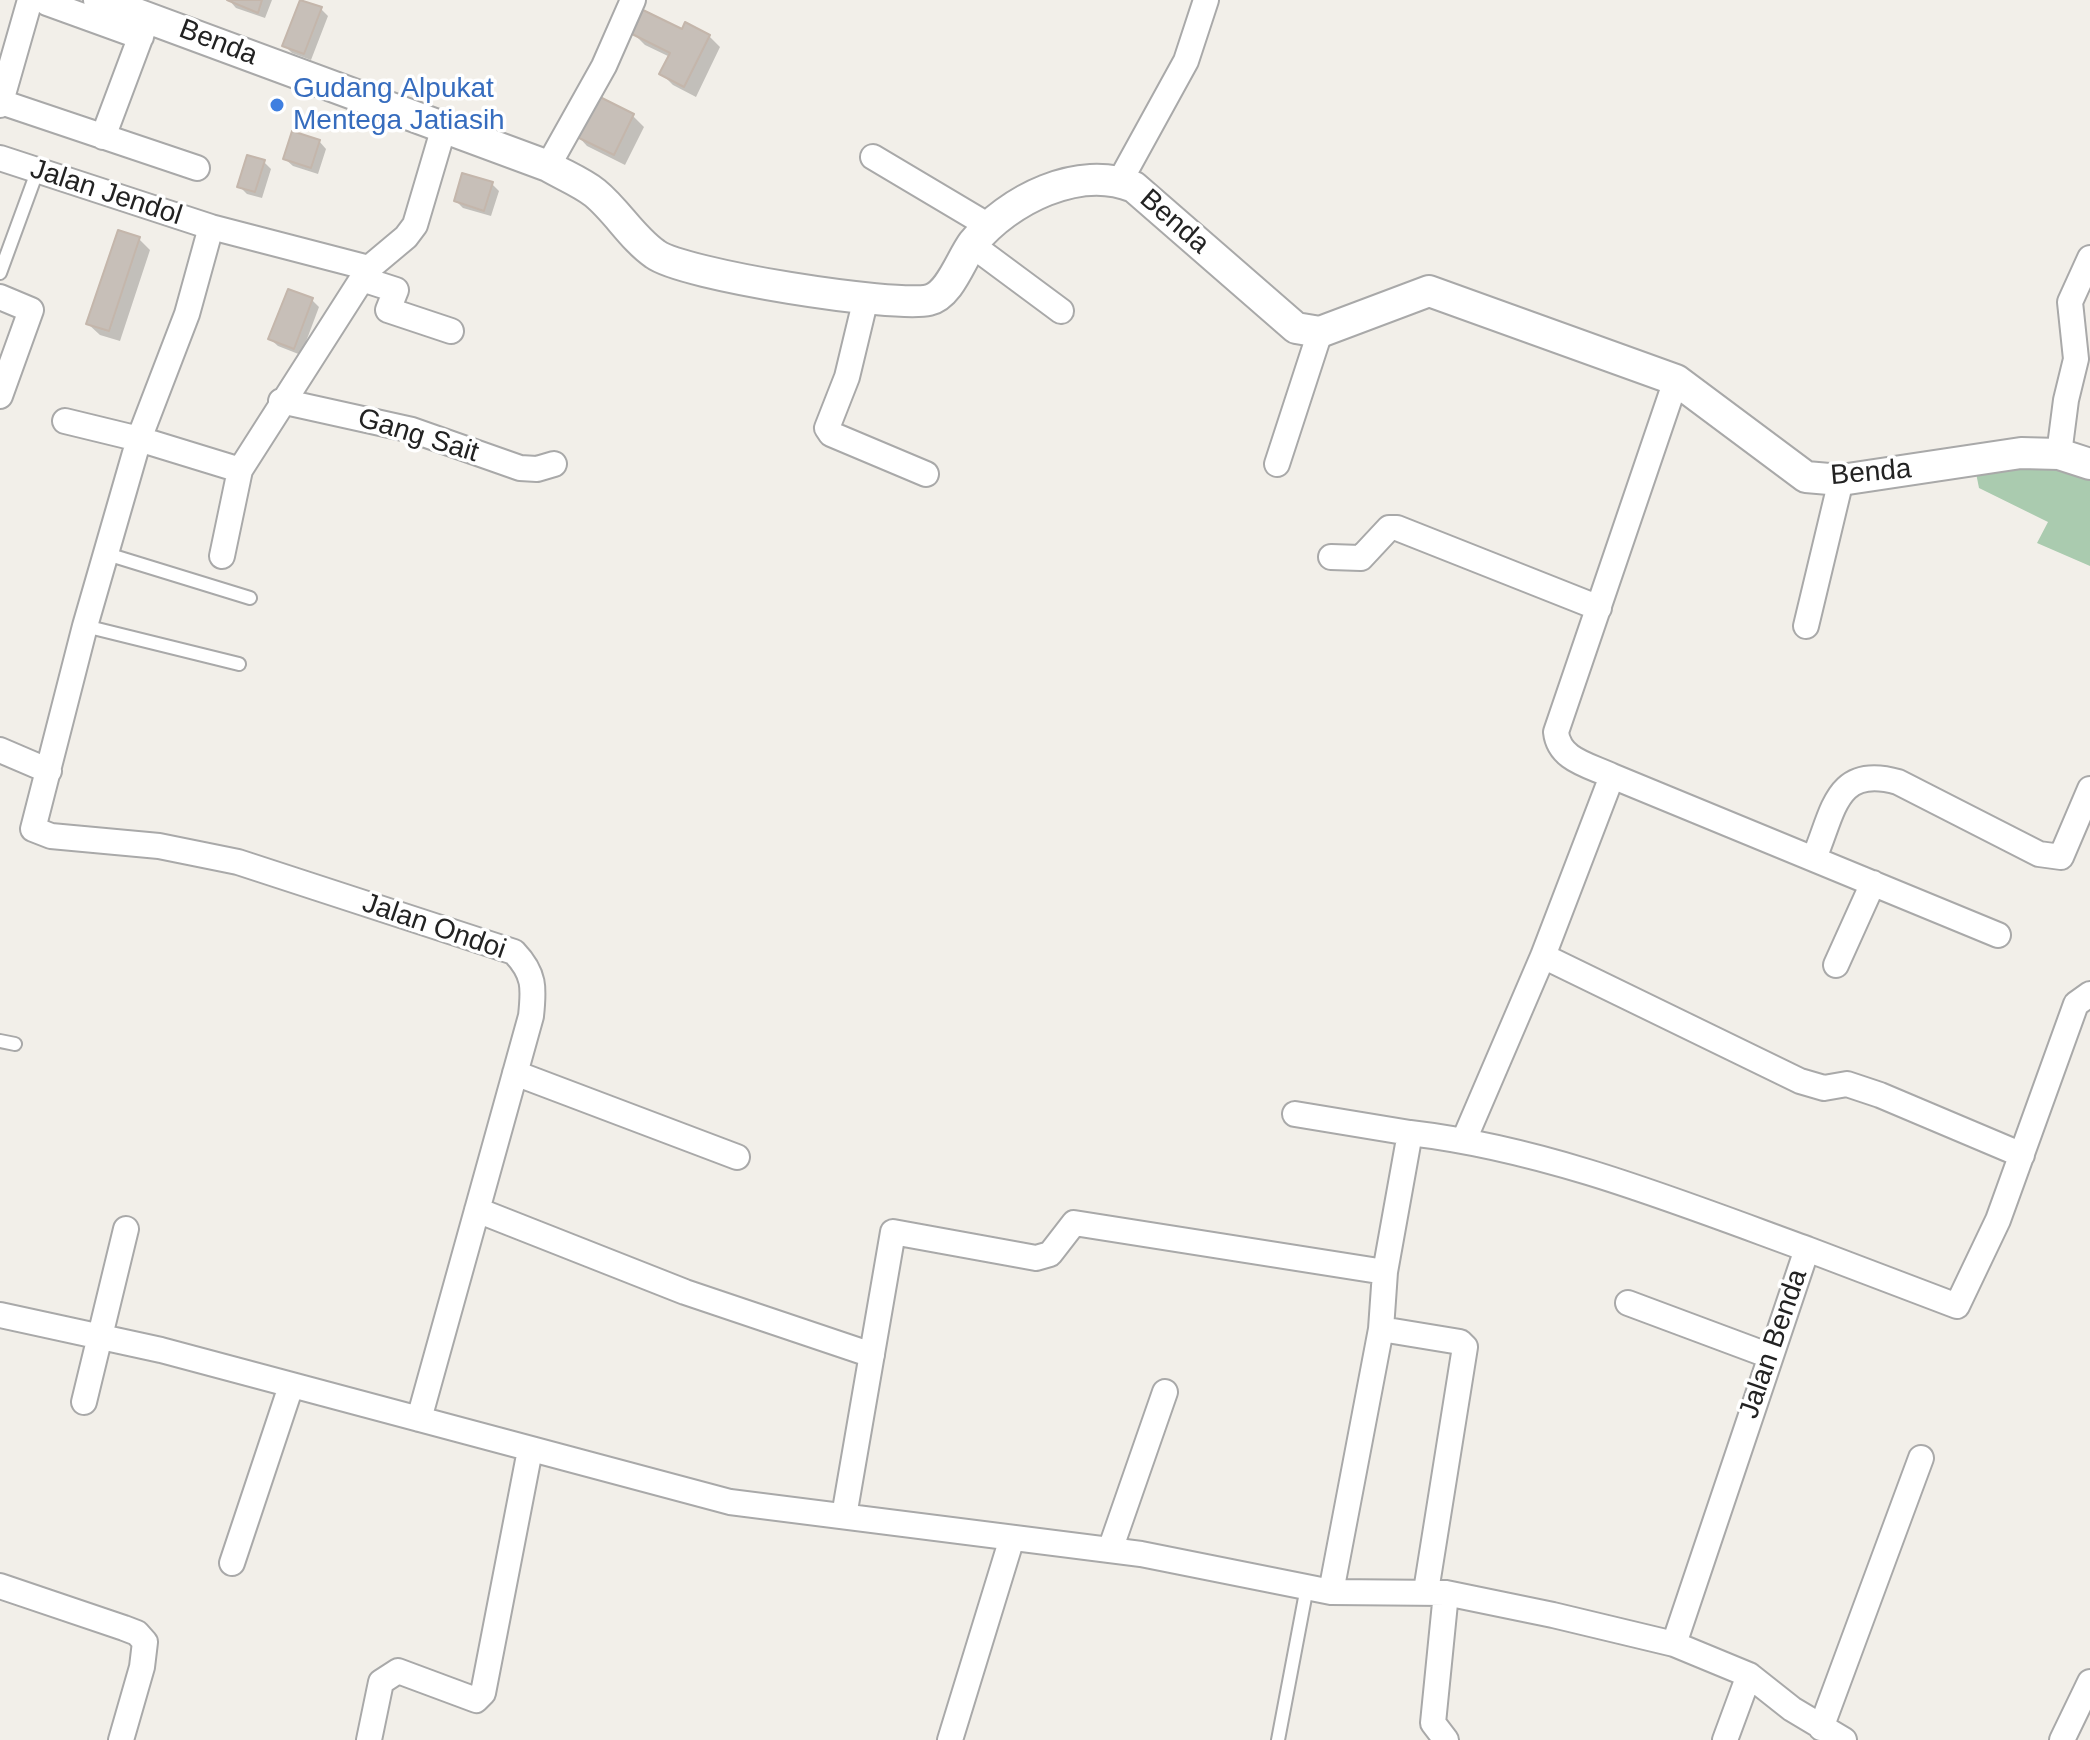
<!DOCTYPE html>
<html>
<head>
<meta charset="utf-8">
<style>
  body { margin:0 }
  canvas { display:block; background:#f2efe9 }
</style>
</head>
<body>
<canvas width="2090" height="1740"></canvas>
<script>
const c = document.querySelector('canvas').getContext('2d');
c.lineJoin = 'round';
function fill(path, color) {
  c.fillStyle = color;
  c.fill(path, 'evenodd');
}
function stroke(path, color, width, dash) {
  c.strokeStyle = color;
  c.lineWidth = width;
  c.lineCap = dash ? 'butt' : 'round';
  c.setLineDash(dash || []);
  c.stroke(path);
}
function drawText(font, color, halo, rows, align = 'center') {
  c.font = font + ' Arial,sans-serif';
  c.lineWidth = 7;
  c.setLineDash([]);
  c.textBaseline = 'middle';
  c.strokeStyle = halo;
  c.fillStyle = color;
  for (const [text, x, y, turn = 0] of rows) {
    c.save();
    c.translate(x, y);
    c.rotate((+turn || 0) * Math.PI / 180);
    c.textAlign = isNaN(turn) ? turn : align;
    if (halo) c.strokeText(text, 0, 0);
    c.fillText(text, 0, 0);
    c.restore();
  }
}
fill(new Path2D(`
  M 2038,459 L 2090,473 L 2090,566 L 2037,543 L 2048,522 L 1979,488 L 1975,468 Z`), '#aacbaf');
fill(new Path2D(`
  M 229,0 L 272,0 L 265,18 L 236,8 Z
  M 321,9 L 328,16 L 311,60 L 292,53 L 285,46 Z
  M 682,31 L 709,36 L 720,47 L 696,97 L 673,85 L 662,74 L 670,57 L 645,45 L 634,34 Z
  M 633,116 L 644,127 L 625,165 L 587,146 L 576,134 Z
  M 319,141 L 326,149 L 318,174 L 293,166 L 285,159 Z
  M 264,162 L 271,169 L 262,198 L 247,194 L 240,187 Z
  M 492,184 L 499,191 L 491,216 L 463,208 L 456,201 Z
  M 139,239 L 150,250 L 120,341 L 100,335 L 88,324 Z
  M 289,291 L 312,300 L 319,307 L 301,355 L 278,346 L 270,339 Z`), '#0003');
const building = new Path2D(`
  M 227,0 L 262,0 L 258,13 Z
  M 300,0 L 322,7 L 304,54 L 282,46 Z
  M 643,10 L 682,29 L 685,22 L 710,35 L 684,87 L 659,74 L 670,53 L 632,34 Z
  M 594,94 L 634,114 L 614,155 L 573,135 Z
  M 292,131 L 320,140 L 311,168 L 283,159 Z
  M 247,155 L 265,160 L 255,192 L 237,187 Z
  M 462,173 L 493,182 L 484,211 L 454,201 Z
  M 118,230 L 140,237 L 109,331 L 86,324 Z
  M 288,289 L 313,298 L 294,349 L 268,339 Z`);
fill(building, '#c7bfb8');
stroke(building, '#c4b6ab', 2);
const service = new Path2D(`
  M 0,273 L 37,172
  M 107,554 L 250,598
  M 85,626 L 239,664
  M 0,1041 L 15,1044
  M 1278,1740 L 1307,1587`);
const minor = new Path2D(`
  M 47,3 L 141,37
  M 1,102 L 197,168
  M 0,105 L 30,0
  M 103,137 L 148,17
  M 873,157 L 989,226
  M 0,158 L 211,227 L 369,268
  M 548,166 L 604,66 L 633,0
  M 1120,181 L 1186,61 L 1206,0
  M 972,245 L 1061,311
  M 362,279 L 396,290 L 388,310 L 451,331
  M 0,297 L 31,310 L 0,396
  M 866,298 L 847,377 L 827,428 L 831,434 L 926,474
  M 281,401 L 412,430 L 520,468 L 537,469 L 554,464
  M 65,421 L 139,439 L 187,314 L 211,227
  M 2059,454 L 2066,400 L 2076,359 L 2070,302 L 2090,258
  M 1277,464 L 1320,332
  M 222,556 L 240,470
  M 1331,557 L 1361,558 L 1389,528 L 1397,528 L 1599,608
  M 1806,626 L 1841,480
  M 0,750 L 49,771
  M 1612,776 C 1589,765 1559,760 1556,732 L 1676,380
  M 1814,858 C 1834,812 1835,764 1898,782 L 2039,854 L 2061,857 L 2090,789
  M 1543,956 L 1800,1081 L 1824,1088 L 1847,1084 L 1880,1095 L 2022,1155
  M 1836,965 L 1873,883
  M 515,1073 L 737,1157
  M 1295,1114 L 1410,1133
  M 1464,1140 L 1543,956 L 1612,776 L 1998,935
  M 477,1210 L 685,1292 L 872,1355
  M 1628,1303 L 1770,1356
  M 0,1315 L 161,1350 L 730,1502 L 1141,1554 L 1331,1592 L 1446,1593 L 1553,1615 L 1674,1644 L 1749,1675 L 1792,1709 L 1844,1740
  M 1381,1329 L 1460,1342 L 1465,1347 L 1426,1591
  M 84,1402 L 126,1229
  M 419,1419 L 531,1016 C 534,988 535,974 514,952 L 238,862 L 159,846 L 51,836 L 33,829 L 85,626 L 139,439 L 240,470 L 369,268 L 406,237 L 415,225 L 444,127
  M 844,1516 L 893,1232 L 1036,1258 L 1050,1254 L 1074,1223 L 1385,1272
  M 1110,1550 L 1165,1392
  M 232,1563 L 291,1386
  M 0,1586 L 124,1628 L 137,1633 L 145,1642 L 142,1667 L 121,1740
  M 1331,1592 L 1381,1329 L 1385,1272 L 1410,1133 C 1547,1149 1678,1202 1807,1249
  M 1674,1644 L 1807,1249 L 1957,1306 L 1998,1220 L 2076,1004 L 2090,994
  M 1821,1728 L 1921,1458
  M 369,1740 L 381,1682 L 398,1671 L 476,1700 L 483,1693 L 530,1450
  M 950,1740 L 1012,1538
  M 1446,1740 L 1433,1723 L 1446,1593
  M 1725,1740 L 1749,1675
  M 2062,1740 L 2090,1682`);
const tertiary = new Path2D(`
  M 99,0 L 548,166 C 563,175 581,182 595,193 C 617,211 632,238 655,254 C 683,275 894,308 929,300 C 950,295 961,259 973,243 C 1008,200 1079,164 1134,187 L 1296,328 L 1320,332 L 1429,291 L 1676,380 L 1806,477 L 1841,480 L 2021,453 L 2059,454 L 2090,464`);
stroke(service, '#a9a9a9', 16);
stroke(minor, '#a9a9a9', 28);
stroke(tertiary, '#a9a9a9', 34);
stroke(service, '#fff', 12);
stroke(minor, '#fff', 24);
stroke(tertiary, '#fff', 30);
for (const [x, y, r, color] of [
  [277,105,8,"#3f7fe0"]
]) {
  const dot = new Path2D();
  dot.arc(x, y, r, 0, 2 * Math.PI);
  c.fillStyle = color;
  c.fill(dot);
  stroke(dot, '#fff', 3);
}
drawText('28px', '#222', '#fff', [
  ["Benda",218,43,21],
  ["Jalan Jendol",106,193,18],
  ["Benda",1174,222,41],
  ["Gang Sait",418,436,17],
  ["Benda",1871,473,-5],
  ["Jalan Ondoi",434,927,19],
  ["Jalan Benda",1774,1344,-71]
]);
drawText('28px', '#366cbe', '#fff', [
  ["Gudang Alpukat",293,89],
  ["Mentega Jatiasih",293,121]
], 'left');
</script>
</body>
</html>
